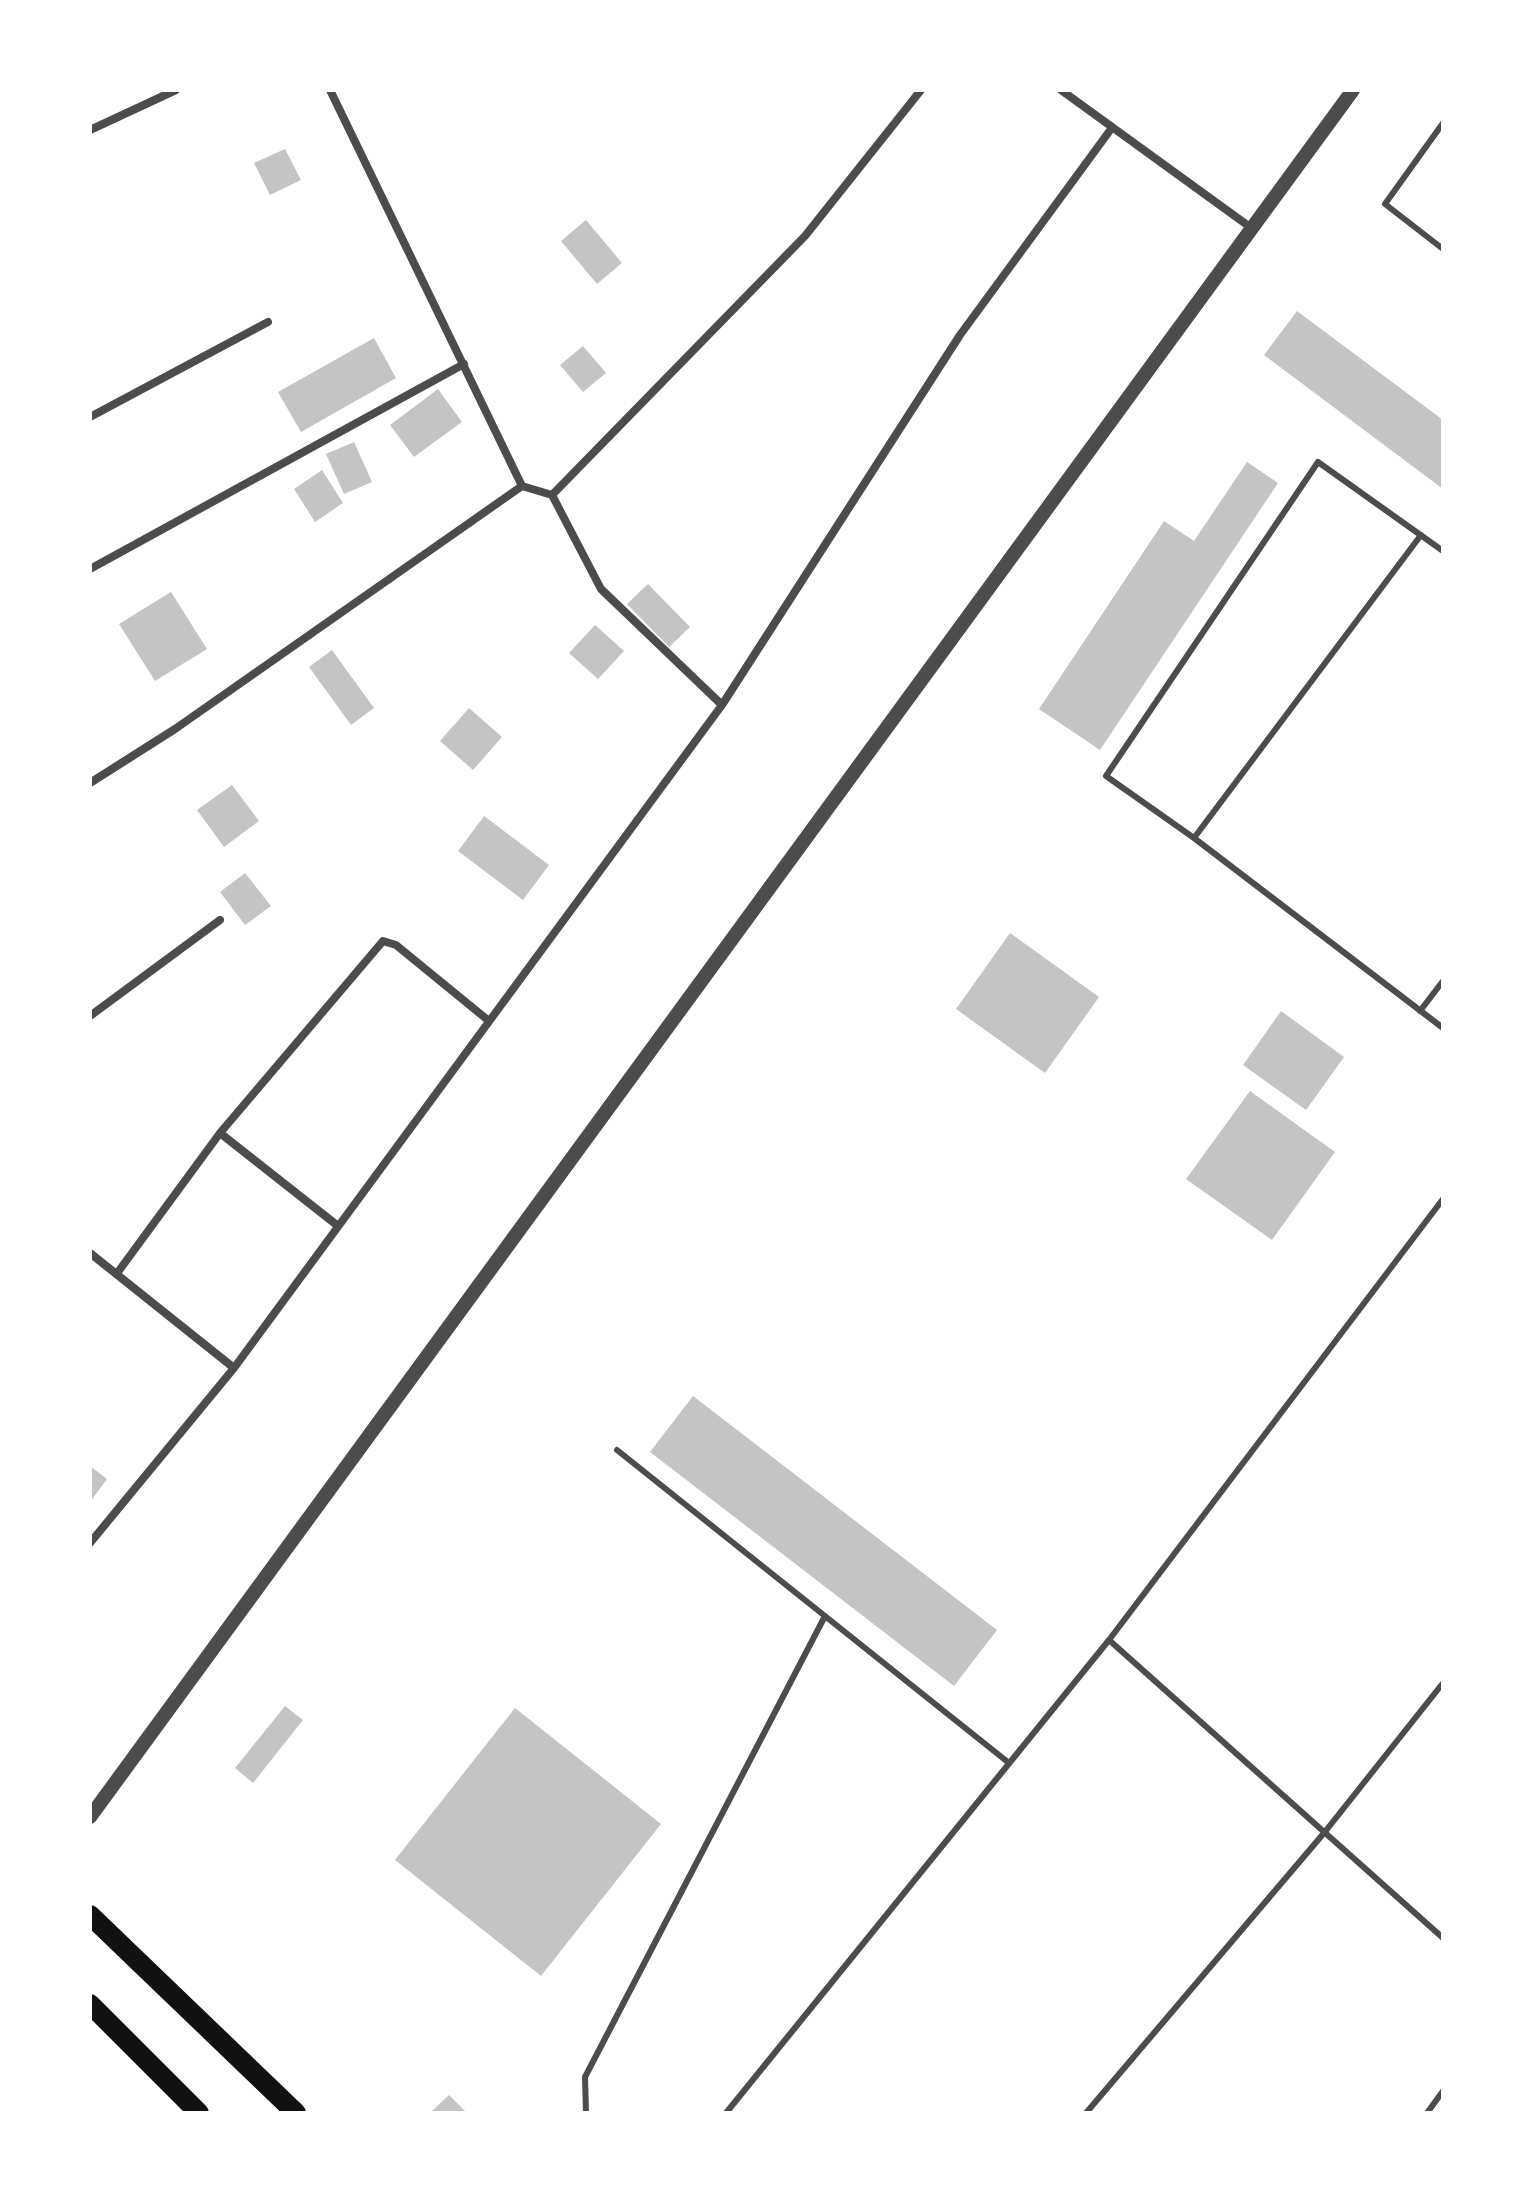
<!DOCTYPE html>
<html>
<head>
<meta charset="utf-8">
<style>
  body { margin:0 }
  #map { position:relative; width:1533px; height:2203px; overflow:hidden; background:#fff; font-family:"Exo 2",sans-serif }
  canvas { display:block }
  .frame { position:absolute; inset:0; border:92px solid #fff; pointer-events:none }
</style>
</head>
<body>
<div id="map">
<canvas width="1533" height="2203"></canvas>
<div class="frame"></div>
</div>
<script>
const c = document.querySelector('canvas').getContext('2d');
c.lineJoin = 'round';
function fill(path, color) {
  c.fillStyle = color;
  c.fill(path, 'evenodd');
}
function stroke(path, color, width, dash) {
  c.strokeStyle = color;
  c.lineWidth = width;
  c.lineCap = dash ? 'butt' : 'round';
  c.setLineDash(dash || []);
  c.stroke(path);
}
fill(new Path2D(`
  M 285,149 L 301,180 L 270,195 L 254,163 Z
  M 586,220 L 622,263 L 597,284 L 561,241 Z
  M 1297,311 L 1443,420 L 1443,489 L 1264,355 Z
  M 374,338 L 396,378 L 301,432 L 278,392 Z
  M 583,346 L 606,373 L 583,392 L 560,365 Z
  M 438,389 L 462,422 L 414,457 L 390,425 Z
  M 354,442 L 372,482 L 344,494 L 326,454 Z
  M 1247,462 L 1278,483 L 1100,750 L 1039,709 L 1164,521 L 1194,541 Z
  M 322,470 L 343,503 L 315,522 L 294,489 Z
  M 648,584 L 690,627 L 669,647 L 627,604 Z
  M 171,592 L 207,649 L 155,681 L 119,624 Z
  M 595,625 L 624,651 L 598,679 L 569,653 Z
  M 332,650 L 374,708 L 351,725 L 309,667 Z
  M 469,708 L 502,737 L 473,770 L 440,741 Z
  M 232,785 L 259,821 L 224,847 L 197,810 Z
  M 484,816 L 549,865 L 523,900 L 458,851 Z
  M 245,873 L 271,906 L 245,925 L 220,892 Z
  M 1010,933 L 1099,997 L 1045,1073 L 956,1009 Z
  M 1281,1011 L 1344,1057 L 1306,1110 L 1243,1065 Z
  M 1250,1091 L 1335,1152 L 1272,1240 L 1186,1179 Z
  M 693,1396 L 997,1630 L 954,1686 L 650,1452 Z
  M 90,1466 L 107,1479 L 90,1502 Z
  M 285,1706 L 303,1720 L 253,1783 L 235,1768 Z
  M 515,1708 L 661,1824 L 541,1976 L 395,1860 Z
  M 449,2095 L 467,2113 L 430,2113 Z`), '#c4c4c4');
stroke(new Path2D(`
  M 1443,123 L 1385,204 L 1443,249
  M 1443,551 L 1318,462 L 1106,776 L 1194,838 L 1443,1028
  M 1194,838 L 1421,535
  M 1420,1011 L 1443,981
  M 617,1450 L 1009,1763
  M 1109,1640 L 1443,1938
  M 586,2113 L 585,2077 L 825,1616
  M 726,2113 L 1109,1640 L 1443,1199
  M 1086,2113 L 1324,1833 L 1443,1683
  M 1427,2113 L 1443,2091`), '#4c4c4c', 6);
stroke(new Path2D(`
  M 330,90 L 522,486 L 552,495 L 601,589 L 722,705
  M 1061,90 L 1250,227
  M 90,130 L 176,90
  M 90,417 L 268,322
  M 552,495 L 805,236 L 921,90
  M 90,569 L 464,364
  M 90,783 L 175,729 L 522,486
  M 90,1016 L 220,920
  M 220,1133 L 338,1226
  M 90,1253 L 234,1368
  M 118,1272 L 220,1133 L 383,941 L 396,945 L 489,1021
  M 90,1543 L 234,1368 L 722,705 L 960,335 L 1111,129`), '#4c4c4c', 8);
stroke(new Path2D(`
  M 90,1817 L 1353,90`), '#4c4c4c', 14);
stroke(new Path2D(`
  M 90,1915 L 296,2113
  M 90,2004 L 199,2113`), '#111', 20);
</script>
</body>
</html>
